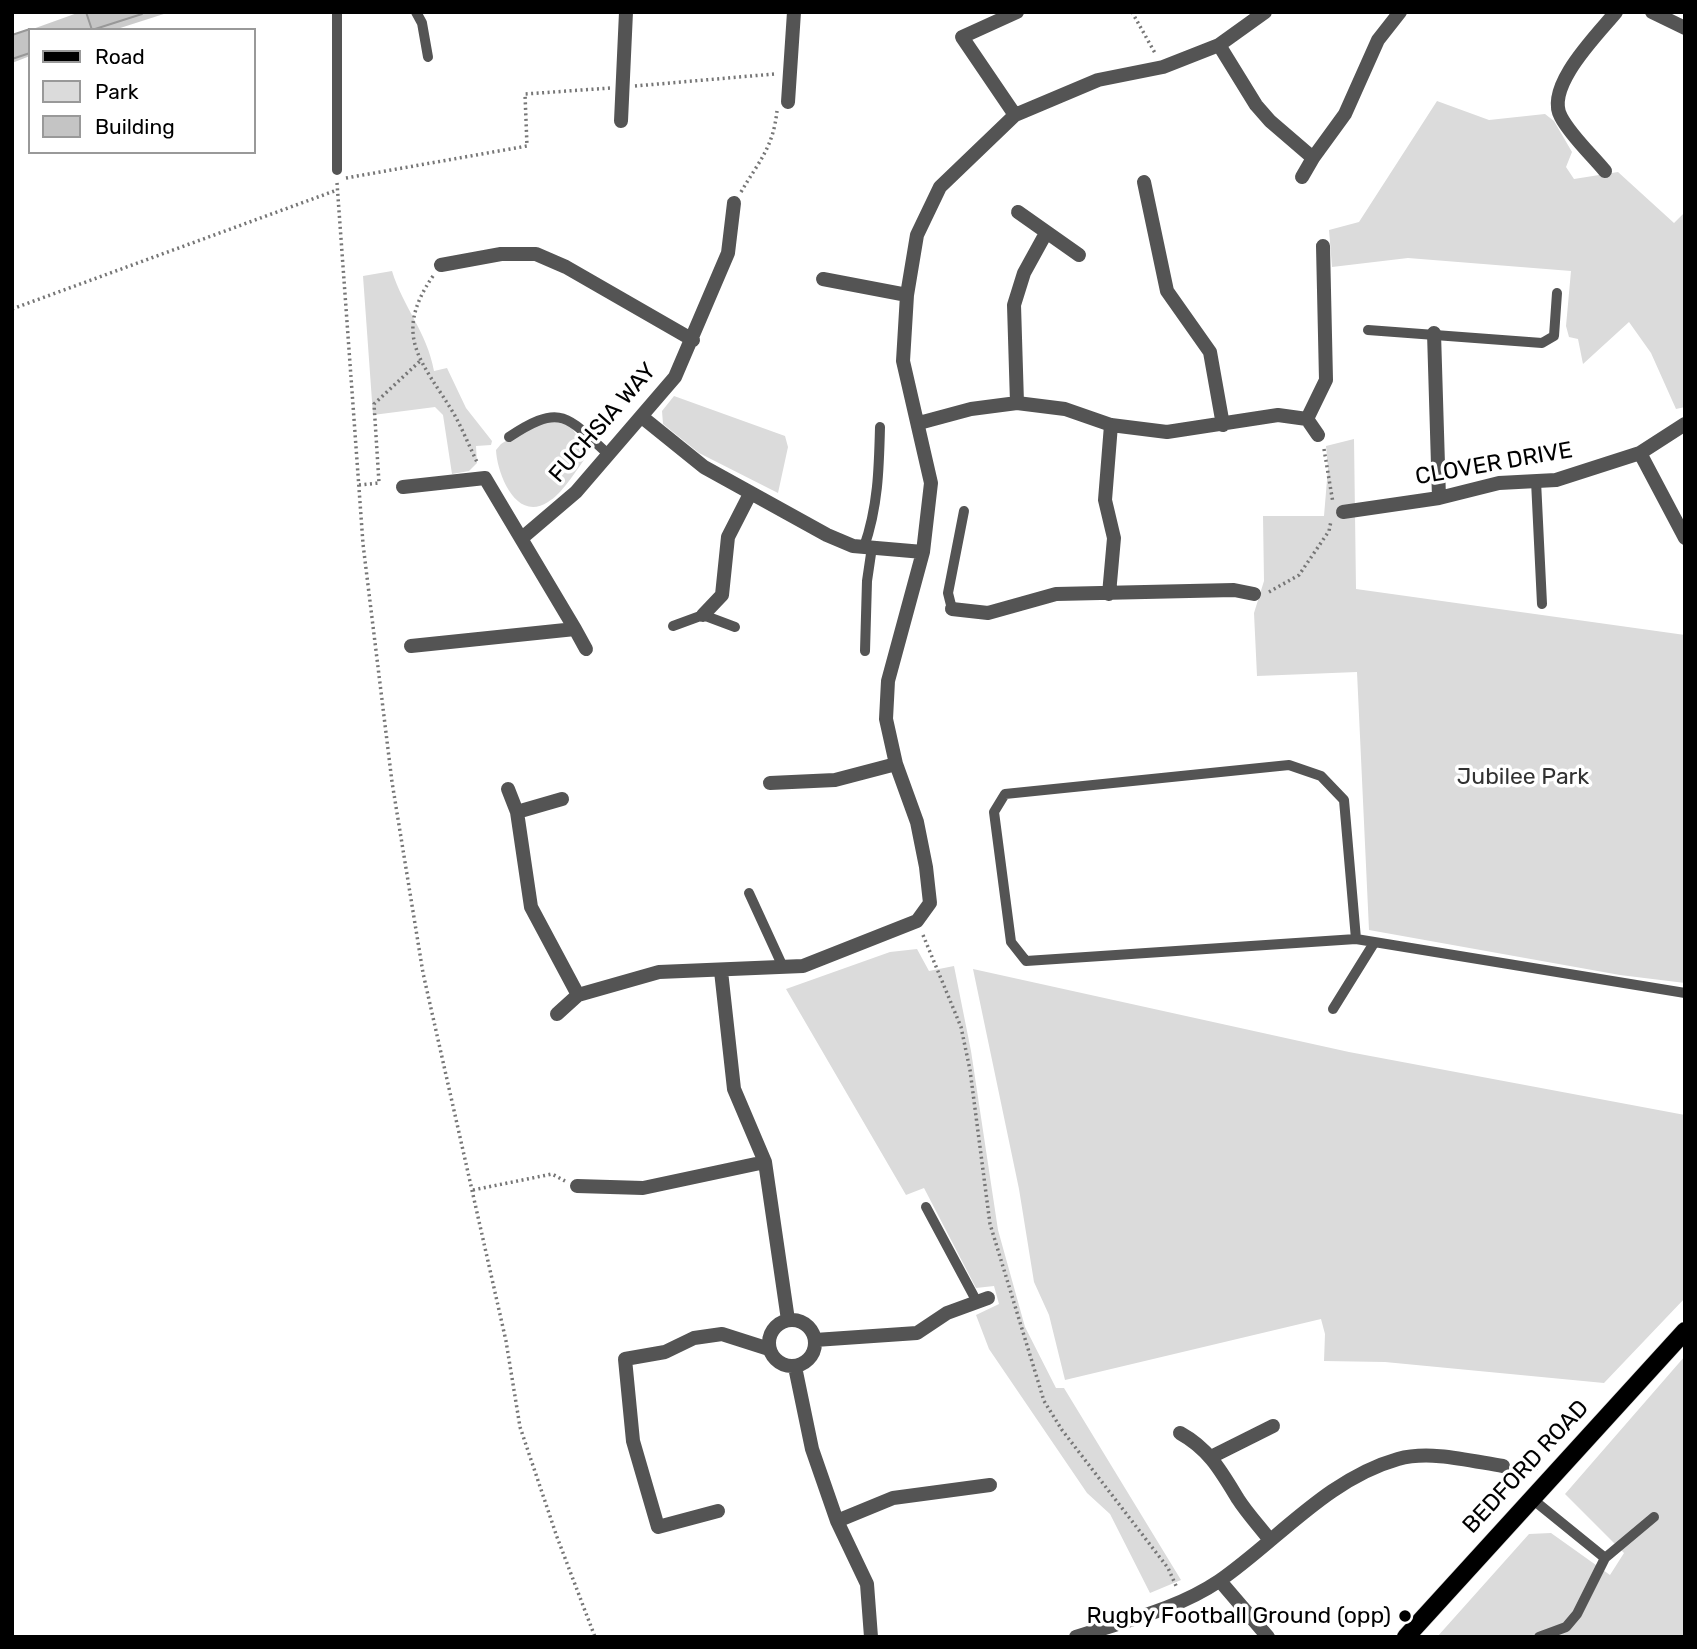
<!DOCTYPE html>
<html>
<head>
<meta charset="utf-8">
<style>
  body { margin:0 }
  #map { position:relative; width:1697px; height:1649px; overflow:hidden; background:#fff; font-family:Rubik,sans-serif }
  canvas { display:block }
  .frame { position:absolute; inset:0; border:14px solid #000; pointer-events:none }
  .legend { position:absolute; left:28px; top:28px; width:228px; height:126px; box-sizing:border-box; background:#fff; border:2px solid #999; margin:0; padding:9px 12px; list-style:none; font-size:21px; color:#000 }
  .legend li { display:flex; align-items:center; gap:14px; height:35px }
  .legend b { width:35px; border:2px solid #999 }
</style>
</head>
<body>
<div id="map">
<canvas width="1697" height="1649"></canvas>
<div class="frame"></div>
<ul class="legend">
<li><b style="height:9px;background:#000"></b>Road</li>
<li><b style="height:19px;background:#dbdbdb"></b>Park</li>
<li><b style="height:19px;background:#c4c4c4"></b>Building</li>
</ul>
</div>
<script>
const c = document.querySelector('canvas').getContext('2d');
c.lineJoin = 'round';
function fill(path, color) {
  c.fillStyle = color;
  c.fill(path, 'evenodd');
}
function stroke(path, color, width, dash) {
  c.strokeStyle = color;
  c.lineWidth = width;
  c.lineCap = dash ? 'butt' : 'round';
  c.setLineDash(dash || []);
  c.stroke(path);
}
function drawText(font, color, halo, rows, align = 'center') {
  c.font = font + ' Rubik,sans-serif';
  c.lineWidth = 7;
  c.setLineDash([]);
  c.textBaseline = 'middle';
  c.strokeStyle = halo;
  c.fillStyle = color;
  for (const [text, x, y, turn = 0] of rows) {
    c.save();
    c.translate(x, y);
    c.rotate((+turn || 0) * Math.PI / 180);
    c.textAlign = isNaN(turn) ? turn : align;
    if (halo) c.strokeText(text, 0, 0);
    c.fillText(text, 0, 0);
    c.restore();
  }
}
fill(new Path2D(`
  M 1437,101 L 1489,120 L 1545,114 L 1554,121 L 1572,152 L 1566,167 L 1574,179 L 1618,172 L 1674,223 L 1685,212 L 1685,407 L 1676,409 L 1651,353 L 1629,322 L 1583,364 L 1578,339 L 1569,337 L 1566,326 L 1571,271 L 1408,258 L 1332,267 L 1329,230 L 1359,222 Z
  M 392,271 C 403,307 427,332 434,371 L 447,368 L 466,408 L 492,441 L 491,445 L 476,446 L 477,463 L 469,471 L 452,474 L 443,415 L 435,407 L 373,415 L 363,276 Z
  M 674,396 L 785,436 L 788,447 L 778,493 L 699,453 L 663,424 L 662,411 Z
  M 536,422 L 568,422 L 583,445 L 584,460 C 575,472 562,494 548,502 C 516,523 497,473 496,450 L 501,444 Z
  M 1354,439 L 1356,589 L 1685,635 L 1685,983 L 1620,975 L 1369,930 L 1357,672 L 1257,676 L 1254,613 L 1264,581 L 1263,516 L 1324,516 L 1328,468 L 1326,446 Z
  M 917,949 L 929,971 L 954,966 L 971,1051 L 998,1230 L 1025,1327 L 1056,1388 L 1064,1388 L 1181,1580 L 1150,1593 L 1110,1514 L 1087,1493 L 989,1349 L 976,1315 L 999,1304 L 994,1286 L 976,1288 L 924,1188 L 906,1195 L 786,989 L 890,952 Z
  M 973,969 L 1349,1052 L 1685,1115 L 1685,1298 L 1604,1383 L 1385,1362 L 1324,1361 L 1325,1334 L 1321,1319 L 1065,1380 L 1049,1315 L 1034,1282 L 1019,1189 Z
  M 1685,1356 L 1685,1637 L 1437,1637 L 1529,1534 L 1551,1533 L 1610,1575 L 1624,1553 L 1565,1494 Z`), '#dbdbdb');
fill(new Path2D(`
  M 80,12 L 170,12 L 114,30 L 30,30 Z
  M 30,30 L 30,56 L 12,63 L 12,36 Z`), '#0003');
const building = new Path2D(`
  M 86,12 L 142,12 L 142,14 L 92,30 Z
  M 30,29 L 30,53 L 12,59 L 12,35 Z`);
fill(building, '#c4c4c4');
stroke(building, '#989898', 2);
const primary = new Path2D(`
  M 1406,1637 L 1685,1331`);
stroke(primary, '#dbdbdb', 19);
stroke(new Path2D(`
  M 1132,12 L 1155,53
  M 635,86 L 774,74
  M 346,178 L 527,146 L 525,94 L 610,88
  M 337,183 L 363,544 L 392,782 L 423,973 L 506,1341 L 520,1427 L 557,1537 L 595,1637
  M 741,192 C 759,161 773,148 777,111
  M 433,276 C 391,337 423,362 454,414 C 463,430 470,448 478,464
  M 12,309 L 337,190
  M 1324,449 L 1333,503
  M 359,485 L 379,483 L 374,404 L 420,361
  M 1269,592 L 1299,575 L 1329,531 L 1331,521
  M 923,935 L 961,1027 L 970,1070 L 990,1224 L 1044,1401 L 1062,1430 L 1168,1568 L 1177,1588
  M 473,1190 L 552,1174 L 565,1181
  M 1515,1465 L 1525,1464 L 1538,1468`), '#767676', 3.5, [2, 3.5]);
stroke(new Path2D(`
  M 416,12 L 422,23 L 428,57
  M 337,170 L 337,12
  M 1368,330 L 1542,343 L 1554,336 L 1557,293
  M 509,437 C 562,402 567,417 609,455
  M 1536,481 L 1542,604
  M 864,547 C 878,507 879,469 880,427
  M 952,609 L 948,593 L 964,511
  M 673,626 L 703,615 L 735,627
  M 865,651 L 867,581 L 872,547
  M 749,893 L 783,967
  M 1356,939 L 1344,800 L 1321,776 L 1289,765 L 1005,794 L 994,812 L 1011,942 L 1026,961 L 1356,939 L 1685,993
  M 1333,1009 L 1374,943
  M 926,1207 L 977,1302
  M 1531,1498 L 1605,1558 L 1577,1614 L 1566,1627 L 1539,1637
  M 1605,1558 L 1654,1517`), '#545454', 10);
stroke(new Path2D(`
  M 1652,12 L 1685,28
  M 1219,45 L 1256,105 L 1270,121 L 1313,158 L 1345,114 L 1378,40 L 1400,12
  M 788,102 L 794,12
  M 1015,115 L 962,37 L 1017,12
  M 621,121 L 626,12
  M 1605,171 C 1591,154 1571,136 1561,117 C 1544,87 1598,34 1616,12
  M 1302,177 L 1313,158
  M 1144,182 L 1167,291 L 1210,352 L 1223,425
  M 1018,212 L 1079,255
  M 441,265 L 501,254 L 536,254 L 566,267 L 693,340
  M 823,279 L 907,295
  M 1434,333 L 1439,498
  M 1017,403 L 1014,305 L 1024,273 L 1046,233
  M 642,417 L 704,467 L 827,535 L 853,546 L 923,552
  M 1307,419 L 1326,380 L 1323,246
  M 919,423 L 971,409 L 1017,403 L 1065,409 L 1111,425 L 1167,432 L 1278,415 L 1307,419 L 1318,435
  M 1640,453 L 1685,538
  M 403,487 L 485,478 L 575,629 L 411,646
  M 1343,512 L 1439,498 L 1499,483 L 1556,480 L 1640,453 L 1685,424
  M 522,538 L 576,492 L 675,377 L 728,253 L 734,203
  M 1109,594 L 1114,538 L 1105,500 L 1111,425
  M 952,609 L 988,613 L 1056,594 L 1234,590 L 1254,594
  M 703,615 L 722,595 L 728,537 L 750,494
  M 575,629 L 586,649
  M 770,783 L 835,780 L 896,764
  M 508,789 L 517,812
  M 562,799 L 517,812 L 531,907 L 578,995
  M 721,971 L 734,1089 L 765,1162 L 788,1320
  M 557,1014 L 578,995 L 659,972 L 803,966 L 917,921 L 930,903 L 926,867 L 917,822 L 896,764 L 886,719 L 888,681 L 923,552 L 931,483 L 903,361 L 907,295 L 917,235 L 940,187 L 1015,115 L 1098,80 L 1163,67 L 1219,45 L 1265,12
  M 577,1186 L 643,1188 L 765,1162
  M769 1343a23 23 0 1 1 46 0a23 23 0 1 1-46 0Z
  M 815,1340 L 917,1333 L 947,1313 L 988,1298
  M 795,1367 L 812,1449 L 837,1521 L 867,1584 L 871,1637
  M 1180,1433 C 1209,1449 1221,1471 1238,1499 C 1247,1513 1259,1526 1269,1539
  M 1211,1457 L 1273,1426
  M 718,1511 L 658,1527 L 633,1441 L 625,1359 L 665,1352 L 694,1338 L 722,1334 L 769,1349
  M 837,1521 L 893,1498 L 990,1485
  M 1220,1581 L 1268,1637
  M 1076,1637 C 1124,1621 1176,1610 1219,1581 C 1277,1541 1327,1479 1398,1459 C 1430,1450 1471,1461 1503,1466`), '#545454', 14);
stroke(primary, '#000', 18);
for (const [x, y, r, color] of [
  [1405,1616,7,"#000"]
]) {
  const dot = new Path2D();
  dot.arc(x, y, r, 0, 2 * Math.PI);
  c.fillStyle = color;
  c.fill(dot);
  stroke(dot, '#fff', 2.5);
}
drawText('23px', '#000', '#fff', [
  ["FUCHSIA WAY",603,423,-49],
  ["CLOVER DRIVE",1494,464,-10],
  ["BEDFORD ROAD",1526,1467,-47]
]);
drawText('23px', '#323232', '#fff', [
  ["Jubilee Park",1523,777]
]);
drawText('23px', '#000', '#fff', [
  ["Rugby Football Ground (opp)",1391,1616]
], 'right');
</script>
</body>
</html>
